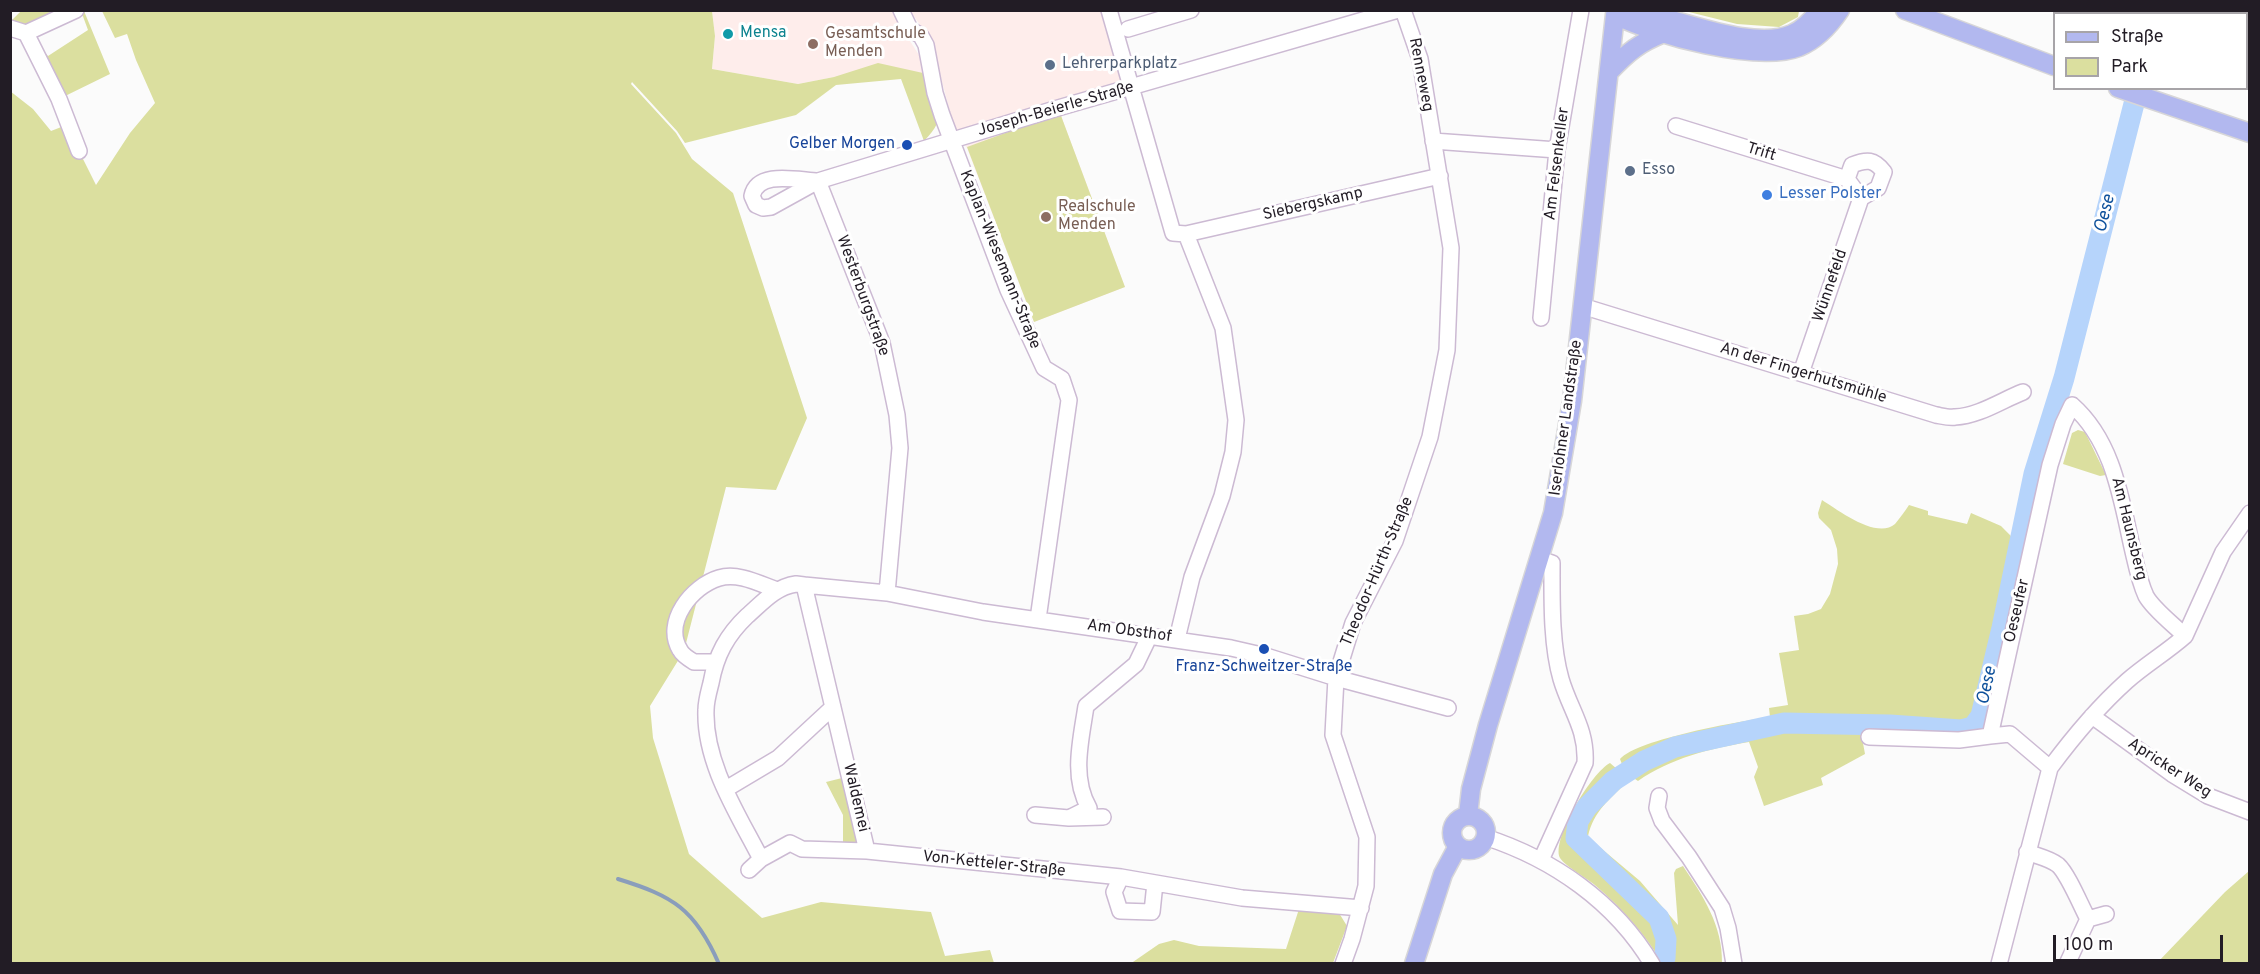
<!DOCTYPE html>
<html>
<head>
<meta charset="utf-8">
<style>
  body { margin:0 }
  #map { position:relative; width:2260px; height:974px; overflow:hidden; background:#fbfbfb; font-family:Overpass,sans-serif }
  canvas { display:block }
  .frame { position:absolute; inset:0; border:12px solid #221c25; pointer-events:none }
  .legend { position:absolute; left:2053px; top:12px; width:195px; height:78px; box-sizing:border-box; background:#fff; border:2px solid #a7a4a8; margin:0; padding:8px 10px; list-style:none; font-size:18px; color:#221c25 }
  .legend li { display:flex; align-items:center; gap:12px; height:30px }
  .legend b { width:30px; border:2px solid #a7a4a8 }
  .scale { position:absolute; left:2053px; top:935px; width:170px; height:27px; box-sizing:border-box; border:3px solid #221c25; border-top:0; padding-left:8px; font-size:18px; line-height:21px; white-space:nowrap; color:#221c25; -webkit-text-stroke:4px #fff; paint-order:stroke }
</style>
</head>
<body>
<div id="map">
<canvas width="2260" height="974"></canvas>
<div class="frame"></div>
<ul class="legend">
<li><b style="height:8px;background:#b2b8ef"></b>Straße</li>
<li><b style="height:16px;background:#dbdf9f"></b>Park</li>
</ul>
<div class="scale">100 m</div>
</div>
<script>
const c = document.querySelector('canvas').getContext('2d');
c.lineJoin = 'round';
function fill(path, color) {
  c.fillStyle = color;
  c.fill(path, 'evenodd');
}
function stroke(path, color, width, dash) {
  c.strokeStyle = color;
  c.lineWidth = width;
  c.lineCap = dash ? 'butt' : 'round';
  c.setLineDash(dash || []);
  c.stroke(path);
}
function drawText(font, color, halo, rows, align = 'center') {
  c.font = font + ' Overpass,sans-serif';
  c.lineWidth = 6;
  c.setLineDash([]);
  c.textBaseline = 'middle';
  c.strokeStyle = halo;
  c.fillStyle = color;
  for (const [text, x, y, turn = 0] of rows) {
    c.save();
    c.translate(x, y);
    c.rotate((+turn || 0) * Math.PI / 180);
    c.textAlign = isNaN(turn) ? turn : align;
    if (halo) c.strokeText(text, 0, 0);
    c.fillText(text, 0, 0);
    c.restore();
  }
}
fill(new Path2D(`
  M 893,10 L 897,21 L 932,75 L 834,77 L 798,84 L 712,69 L 715,36 L 712,11 Z
  M 910,11 L 1107,11 L 1131,88 L 1060,113 L 1125,287 L 1034,322 L 967,148 L 954,127 L 931,40 Z`), '#feedeb');
fill(new Path2D(`
  M 21,11 L 76,11 L 26,34 L 48,56 L 88,30 L 81,11 L 84,11 L 110,74 L 59,99 L 10,22 Z
  M 102,11 L 712,11 L 715,36 L 712,69 L 798,84 L 834,77 L 878,63 L 932,75 C 939,105 949,116 924,141 L 901,79 L 836,85 L 796,115 L 685,143 L 677,131 L 632,82 L 631,84 L 676,133 L 692,159 L 733,193 L 807,418 L 776,490 L 726,487 L 684,651 L 650,706 L 653,738 L 689,854 L 762,918 L 821,902 L 931,912 L 945,956 L 990,950 L 994,963 L 11,963 L 10,91 L 33,109 L 51,131 L 69,124 L 79,151 L 96,185 L 130,133 L 155,103 L 136,60 L 127,34 L 115,38 Z
  M 1685,11 L 1799,10 L 1799,11 L 1798,17 L 1779,27 L 1737,24 Z
  M 1060,113 L 1125,287 L 1034,322 L 967,147 Z
  M 2078,430 L 2085,432 L 2106,475 L 2100,476 L 2063,464 L 2072,433 Z
  M 1822,500 C 1838,510 1877,540 1895,524 C 1900,518 1905,511 1909,505 L 1928,511 L 1928,515 L 1967,524 L 1971,513 L 2001,526 L 2013,538 L 1972,719 C 1949,732 1898,720 1872,718 C 1854,717 1835,716 1816,716 C 1776,716 1705,728 1667,743 C 1651,749 1637,758 1623,767 L 1620,759 C 1638,739 1741,721 1770,717 L 1769,708 L 1788,705 L 1779,653 L 1799,650 L 1794,616 L 1808,614 L 1821,609 L 1830,594 L 1838,564 L 1837,549 L 1831,530 L 1819,518 L 1818,513 Z
  M 1822,730 L 1861,732 L 1865,754 L 1821,778 L 1823,785 L 1764,806 L 1754,777 L 1758,767 L 1749,742 C 1709,749 1671,758 1638,781 L 1632,777 C 1686,740 1758,730 1822,730 Z
  M 1610,763 L 1617,769 L 1626,783 C 1609,800 1594,811 1588,836 L 1590,839 L 1640,881 L 1678,925 L 1674,873 L 1676,869 L 1683,866 C 1703,896 1723,926 1722,963 L 1662,963 C 1645,934 1622,908 1596,886 C 1588,879 1565,866 1560,858 C 1551,839 1592,772 1610,763 Z
  M 846,777 L 862,843 L 843,842 L 843,815 L 826,782 Z
  M 2249,871 L 2249,963 L 2157,963 L 2225,892 Z
  M 1299,909 L 1339,913 L 1347,926 L 1333,963 L 1130,964 L 1159,944 L 1174,940 L 1199,946 L 1286,949 Z`), '#dbdf9f');
stroke(new Path2D(`
  M 618,879 C 673,896 695,909 719,964`), '#8a9dbb', 4);
stroke(new Path2D(`
  M 2158,14 L 2159,10
  M 1661,964 L 1665,958 L 1666,939 L 1659,918 L 1576,838 L 1578,821 L 1587,807 L 1613,781 L 1644,761 L 1675,747 L 1784,723 L 1890,725 L 1961,730 L 1973,727 L 1981,716 L 2002,628 L 2034,474 L 2064,378 L 2138,88`), '#b6d4fb', 21);
const minor = new Path2D(`
  M 901,10 L 910,29 L 921,36 L 926,45 L 935,93 L 942,115 L 1008,290 L 1044,368 L 1062,379 L 1069,400 L 1038,619
  M 1109,10 L 1173,233 L 1186,234 L 1223,328 L 1236,420 L 1233,452 L 1222,496 L 1192,577 L 1177,639
  M 10,28 L 26,33 L 76,10
  M 1128,29 L 1191,10
  M 26,33 L 59,99 L 79,151
  M 1676,126 L 1847,179
  M 1433,141 L 1557,150
  M 818,181 C 797,180 757,170 752,196 L 756,205 L 763,208 L 771,207 L 818,181 L 1058,108 L 1398,10
  M 818,181 L 882,343 L 897,415 L 900,448 L 887,593
  M 1186,234 L 1440,176
  M 1582,306 L 1936,415 C 1942,416 1949,418 1955,417 C 1979,416 2002,400 2023,392
  M 1541,318 L 1557,150 L 1581,10
  M 1801,373 L 1861,198 L 1878,188 L 1884,172 C 1874,159 1867,159 1852,165 L 1847,179 L 1861,198
  M 1540,559 L 1552,563 C 1552,600 1551,644 1561,679 C 1570,710 1587,729 1585,763 L 1541,860
  M 796,584 L 804,585 L 867,851 L 802,849 L 790,843 L 761,859 C 738,814 704,763 706,710 C 706,701 709,691 711,683 C 716,655 727,635 747,616 C 762,603 775,587 796,584 Z
  M 804,585 L 887,593 L 983,612 L 1231,648 L 1266,656 L 1336,678 L 1448,708
  M 2185,636 L 2223,552 L 2250,513
  M 714,662 L 694,662 C 689,659 682,654 680,650 C 663,622 692,586 719,578 C 738,572 760,584 777,590
  M 2092,716 L 2172,774 L 2208,796 L 2250,812
  M 1990,736 L 2010,734 L 2050,768
  M 1869,737 L 1959,740 L 1990,736 L 2050,465 L 2063,424 L 2072,405 C 2113,441 2121,498 2132,547 C 2136,564 2139,581 2146,596 C 2153,609 2174,625 2185,636 C 2167,652 2145,665 2127,681 C 2098,707 2073,737 2050,768 L 1999,964
  M 726,789 L 778,758 L 833,707
  M 1659,796 L 1657,808 L 1662,821 L 1689,857 L 1722,908 L 1728,928 L 1734,964
  M 1035,815 L 1069,818 L 1103,817
  M 1069,818 L 1089,808 C 1071,777 1081,740 1086,706 L 1136,664 L 1149,637
  M 1485,837 C 1553,859 1615,902 1652,964
  M 867,851 L 1121,877 L 1242,898 L 1361,908
  M 2027,852 C 2037,856 2049,858 2058,865 C 2068,874 2081,906 2088,919 L 2067,964
  M 749,870 L 761,859
  M 1121,877 L 1114,892 L 1120,911 L 1152,912 L 1155,883
  M 2088,919 L 2106,914
  M 1343,964 L 1352,939 L 1366,886 L 1367,837 L 1333,735 L 1336,678 L 1353,623 L 1395,541 L 1430,437 L 1447,350 L 1451,248 L 1420,59 L 1403,10`);
const major = new Path2D(`
  M 1905,10 L 2054,66
  M 1615,15 C 1655,35 1757,63 1799,47 C 1816,40 1830,25 1840,10
  M 1615,15 C 1624,14 1634,12 1643,13 C 1683,20 1754,51 1792,34 C 1803,29 1812,20 1820,10
  M 1610,71 C 1628,52 1639,43 1664,33
  M 2118,88 L 2250,133
  M 1468,815 L 1471,789 L 1488,725 L 1553,513 L 1572,401 L 1615,15
  M1452 833a17 17 0 1 1 34 0a17 17 0 1 1-34 0Z
  M 1414,964 L 1443,874 L 1458,846`);
stroke(minor, '#ccbad3', 18);
stroke(major, '#d7d6d8', 21);
stroke(minor, '#fff', 15);
stroke(major, '#b2b8ef', 18);
for (const [x, y, r, color] of [
  [728,34,6,"#0f9aa8"],
  [813,44,6,"#8d6e63"],
  [1050,65,6,"#5c6f8a"],
  [907,145,6,"#1a4fb4"],
  [1630,171,6,"#5c6f8a"],
  [1767,195,6,"#3f7fe0"],
  [1046,217,6,"#8d6e63"],
  [1264,649,6,"#1a4fb4"]
]) {
  const dot = new Path2D();
  dot.arc(x, y, r, 0, 2 * Math.PI);
  c.fillStyle = color;
  c.fill(dot);
  stroke(dot, '#fff', 2);
}
drawText('16px', '#0d838f', '#fff', [
  ["Mensa",740,34]
], 'left');
drawText('16px', '#785e54', '#fff', [
  ["Gesamtschule",825,35],
  ["Menden",825,53],
  ["Realschule",1058,208],
  ["Menden",1058,226]
], 'left');
drawText('16px', '#4e5e75', '#fff', [
  ["Lehrerparkplatz",1062,65],
  ["Esso",1642,171]
], 'left');
drawText('16px', '#221c25', '#fff', [
  ["Renneweg",1420,75,79],
  ["Joseph-Beierle-Straße",1056,110,-16],
  ["Trift",1761,153,17],
  ["Am Felsenkeller",1558,164,-83],
  ["Siebergskamp",1313,205,-13],
  ["Kaplan-Wiesemann-Straße",999,260,68],
  ["Wünnefeld",1831,286,-71],
  ["Westerburgstraße",862,296,70],
  ["An der Fingerhutsmühle",1803,374,17],
  ["Iserlohner Landstraße",1567,418,-82],
  ["Am Haunsberg",2128,529,76],
  ["Theodor-Hürth-Straße",1378,572,-67],
  ["Oeseufer",2018,611,-77],
  ["Am Obsthof",1129,632,8],
  ["Apricker Weg",2169,769,33],
  ["Waldemei",855,798,77],
  ["Von-Ketteler-Straße",994,865,6]
]);
drawText('16px', '#164399', '#fff', [
  ["Gelber Morgen",895,145],
  ["Franz-Schweitzer-Straße",1264,668,"center"]
], 'right');
drawText('16px', '#366cbe', '#fff', [
  ["Lesser Polster",1779,195]
], 'left');
drawText('italic 18px', '#10529c', '#fff', [
  ["Oese",2106,214,-76],
  ["Oese",1988,686,-78]
]);
</script>
</body>
</html>
